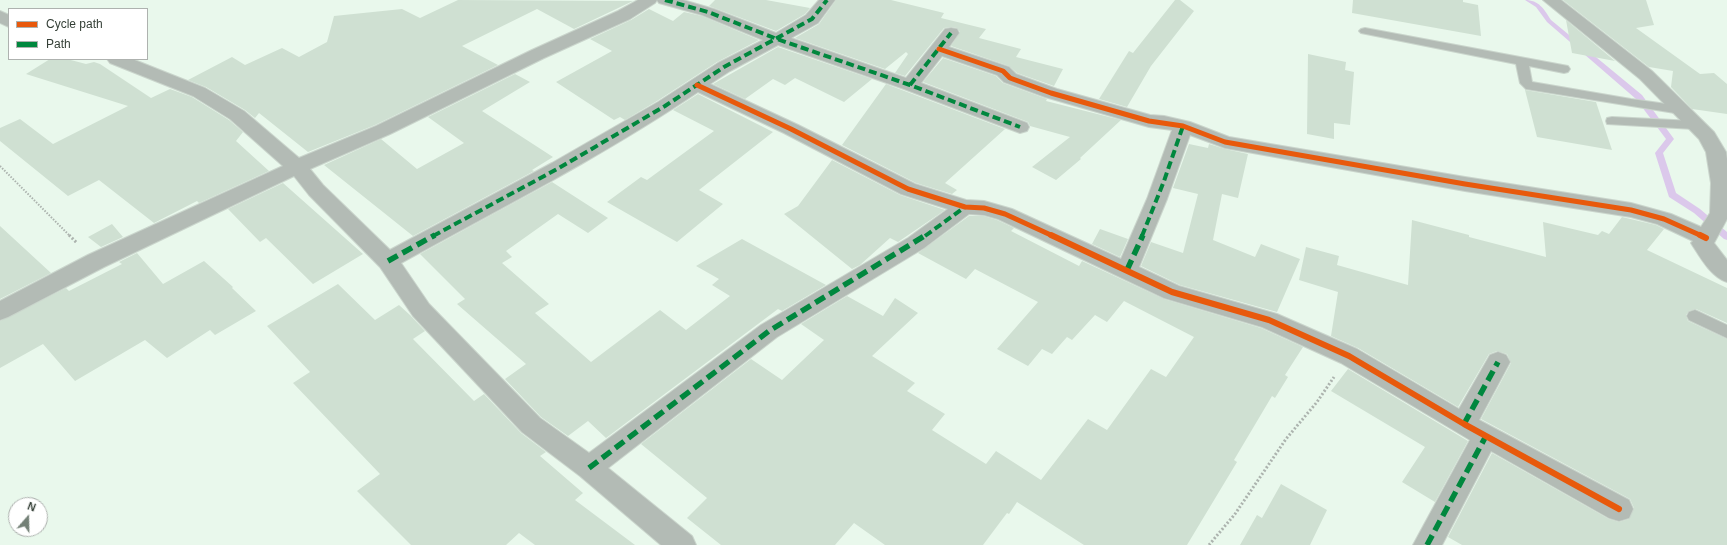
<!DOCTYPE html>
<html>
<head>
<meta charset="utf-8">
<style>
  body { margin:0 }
  #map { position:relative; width:1727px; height:545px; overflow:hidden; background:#e9f8ec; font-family:Helvetica,sans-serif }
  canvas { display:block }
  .legend { position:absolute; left:8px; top:8px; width:140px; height:52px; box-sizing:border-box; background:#fff; border:1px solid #aeb2af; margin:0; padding:5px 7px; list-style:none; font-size:12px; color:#343f36 }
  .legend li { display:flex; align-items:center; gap:8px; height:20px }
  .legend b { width:20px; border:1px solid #aeb2af }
  .north { position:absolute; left:8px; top:497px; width:40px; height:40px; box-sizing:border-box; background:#fff; border:1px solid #aeb2af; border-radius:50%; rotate:20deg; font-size:11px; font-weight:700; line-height:16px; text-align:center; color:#343f36 }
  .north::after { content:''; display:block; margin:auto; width:14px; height:18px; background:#738076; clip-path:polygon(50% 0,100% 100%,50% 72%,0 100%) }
</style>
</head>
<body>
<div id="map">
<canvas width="1727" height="545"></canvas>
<ul class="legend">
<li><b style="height:5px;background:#e8590c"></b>Cycle path</li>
<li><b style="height:5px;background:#00873e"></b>Path</li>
</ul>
<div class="north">N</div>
</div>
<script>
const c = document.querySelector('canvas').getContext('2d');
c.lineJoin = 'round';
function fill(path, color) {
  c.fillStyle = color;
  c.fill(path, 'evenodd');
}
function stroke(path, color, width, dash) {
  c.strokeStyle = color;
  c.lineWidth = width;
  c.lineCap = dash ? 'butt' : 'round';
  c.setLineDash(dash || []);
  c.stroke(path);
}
fill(new Path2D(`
  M 1525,0 C 1539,0 1544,9 1551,20 L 1642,95 L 1674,139 L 1663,153 L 1676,193 L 1700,209 L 1727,232 L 1727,240 L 1724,239 L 1694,213 L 1669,197 L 1655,153 L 1666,139 L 1636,99 L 1547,22 L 1536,7 Z`), '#dbc8eb');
fill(new Path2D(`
  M 458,0 L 633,1 L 574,29 L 537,9 L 462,46 L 498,65 L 375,125 L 308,152 L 259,113 L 255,118 L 245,110 L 206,87 L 188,80 L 232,57 L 245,65 L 282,48 L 299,57 L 327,42 L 334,16 L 402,9 L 420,18 Z
  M 715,0 L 766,0 L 810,8 L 805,14 L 776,31 L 709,6 Z
  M 836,0 L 891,0 L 944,13 L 941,18 L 986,29 L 979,38 L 1021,49 L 1016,57 L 1063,69 L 1054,86 L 1017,73 L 1009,66 L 951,46 L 960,32 L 957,28 L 951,27 L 944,28 L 905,76 L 895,73 L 908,54 L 906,52 L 885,69 L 795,38 L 819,24 Z
  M 1175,0 L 1180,0 L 1194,11 L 1151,66 L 1127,107 L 1099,99 L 1129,51 L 1133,53 Z
  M 1353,0 L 1463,0 L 1463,2 L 1478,5 L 1481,36 L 1352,13 Z
  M 1563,0 L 1646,0 L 1654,25 L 1636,28 L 1700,74 L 1714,73 L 1727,84 L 1727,114 L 1692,109 L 1671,87 L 1673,71 L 1649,67 Z
  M 649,9 L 673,21 L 684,12 L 702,16 L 759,40 L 717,62 L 657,101 L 625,120 L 620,117 L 614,120 L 556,82 L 612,51 L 590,39 L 631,20 Z
  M 1566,20 L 1615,61 L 1572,53 Z
  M 778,47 L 872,79 L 844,102 L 795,78 L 785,85 L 773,79 L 745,99 L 713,84 Z
  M 1308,54 L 1346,62 L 1345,70 L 1354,72 L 1350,125 L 1334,123 L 1334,139 L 1307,134 Z
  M 943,58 L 996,76 L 1003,83 L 1047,99 L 1046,101 L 1121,120 L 1080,158 L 1081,159 L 1056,180 L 1032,167 L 1070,137 L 1030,126 L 1028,122 L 923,82 Z
  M 50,59 L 67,59 L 86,64 L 94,62 L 100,64 L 151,98 L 170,89 L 192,97 L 229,120 L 243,132 L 236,141 L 269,171 L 199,203 L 197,201 L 154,223 L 99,180 L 68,196 L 0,141 L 0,128 L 20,119 L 53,144 L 128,106 L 26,74 Z
  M 515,74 L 530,82 L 482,111 L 553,157 L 532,170 L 534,171 L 413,236 L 324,165 L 381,139 L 417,169 L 464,143 L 428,117 Z
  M 886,84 L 1005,129 L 945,183 L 957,190 L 952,194 L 916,183 L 842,145 Z
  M 1525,90 L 1596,102 L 1612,150 L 1537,137 Z
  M 698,94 L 773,132 L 699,190 L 723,204 L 677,242 L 607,202 L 641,177 L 647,180 L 714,131 L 673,110 Z
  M 1189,144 L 1208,148 L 1209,144 L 1225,149 L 1248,154 L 1238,198 L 1222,194 L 1213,240 L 1255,257 L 1261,244 L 1300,259 L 1277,312 L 1180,285 L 1141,266 L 1151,242 L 1183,253 L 1198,194 L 1173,188 Z
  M 832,160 L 900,195 L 945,210 L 898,242 L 890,238 L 860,265 L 852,269 L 784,214 L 798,206 Z
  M 552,182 L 608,218 L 588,233 L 558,214 L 506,251 L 512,257 L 502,263 L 549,304 L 535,313 L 591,362 L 660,310 L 686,330 L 730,296 L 712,285 L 719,279 L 696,266 L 742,239 L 826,285 L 782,311 L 778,309 L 606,438 L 588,421 L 568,436 L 541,417 L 505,379 L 526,364 L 457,304 L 465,299 L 420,254 Z
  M 283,183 L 363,254 L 313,284 L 266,238 L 260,242 L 228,209 Z
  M 969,216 L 984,216 L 997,220 L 1014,228 L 1011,231 L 1079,266 L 1082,261 L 1164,299 L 1261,328 L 1303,347 L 1285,375 L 1288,377 L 1275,398 L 1272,396 L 1234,460 L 1237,462 L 1187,545 L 1084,545 L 1017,502 L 1009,514 L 1007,513 L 983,545 L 885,545 L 854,523 L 835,545 L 721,545 L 687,518 L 707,498 L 641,444 L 751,359 L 782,380 L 824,340 L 801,324 L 847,296 L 883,316 L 895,298 L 918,313 L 872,356 L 915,383 L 907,391 L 945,414 L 932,430 L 986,464 L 996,451 L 1041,480 L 1088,419 L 1107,430 L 1151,369 L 1166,377 L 1194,337 L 1124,301 L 1107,322 L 1095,315 L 1072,340 L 1067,337 L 1052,354 L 1042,349 L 1028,366 L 997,349 L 1038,302 L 975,269 L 966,279 L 918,253 Z
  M 1622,217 L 1656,225 L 1664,229 L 1647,250 L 1727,288 L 1727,323 L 1696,309 L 1689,311 L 1686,315 L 1688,321 L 1727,339 L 1727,545 L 1462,545 L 1448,537 L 1492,453 L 1609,519 L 1619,522 L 1629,519 L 1634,508 L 1630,499 L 1481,419 L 1511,363 L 1507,354 L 1497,351 L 1489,354 L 1458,407 L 1358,348 L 1331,336 L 1338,292 L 1299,280 L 1306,247 L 1339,256 L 1337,265 L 1408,285 L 1412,220 L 1469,235 L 1469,237 L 1546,257 L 1543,222 L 1598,235 L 1602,231 L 1609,234 Z
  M 112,224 L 123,237 L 101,247 L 88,237 Z
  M 0,226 L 51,273 L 0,299 Z
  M 1100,229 L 1128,239 L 1120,257 L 1092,244 Z
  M 137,253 L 163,284 L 204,261 L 233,287 L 232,288 L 256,311 L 215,335 L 210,330 L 167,358 L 145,340 L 75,381 L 43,344 L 0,368 L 0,321 L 66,288 L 69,291 L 122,264 L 119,262 Z
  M 338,284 L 375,320 L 399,305 L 410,315 L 425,331 L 413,339 L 474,401 L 484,394 L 521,433 L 546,452 L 540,456 L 583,493 L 575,500 L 635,545 L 535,545 L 519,533 L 506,545 L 411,545 L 357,491 L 380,474 L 293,383 L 310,372 L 267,326 Z
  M 1348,369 L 1468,441 L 1435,502 L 1402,482 L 1425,447 L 1331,391 Z
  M 1281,484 L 1327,510 L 1310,545 L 1240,545 L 1257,515 L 1262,518 Z`), '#cfe0d2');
const lane = new Path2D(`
  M 1365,28 L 1568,66 L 1570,69 L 1568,72 L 1564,73 L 1529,66 L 1532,82 L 1631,99 L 1681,106 L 1685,107 L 1687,110 L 1685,113 L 1681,114 L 1526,89 L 1520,83 L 1516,64 L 1361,33 L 1359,31 L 1361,29 Z
  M 1612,117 L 1694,121 L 1699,122 L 1700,125 L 1699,128 L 1694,129 L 1607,124 L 1606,121 L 1607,118 Z
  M 1695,310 L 1727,325 L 1727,338 L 1689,320 L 1687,316 L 1689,312 Z`);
const street = new Path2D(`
  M 638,0 L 683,0 L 714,9 L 776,33 L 806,15 L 819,0 L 835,0 L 818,23 L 791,38 L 906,78 L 945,29 L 951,28 L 957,29 L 959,33 L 949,47 L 1009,67 L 1016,74 L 1057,89 L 1150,115 L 1164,116 L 1190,122 L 1229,137 L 1465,177 L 1631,203 L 1671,214 L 1701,227 L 1710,213 L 1711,183 L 1706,152 L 1699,139 L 1640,79 L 1543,0 L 1561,0 L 1652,71 L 1714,132 L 1726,152 L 1727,159 L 1727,219 L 1714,243 L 1727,260 L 1727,282 C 1711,277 1700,257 1691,243 L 1693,241 L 1657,224 L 1631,217 L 1465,191 L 1225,148 L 1190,135 L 1167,199 L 1139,267 L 1179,286 L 1277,314 L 1357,349 L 1459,409 L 1490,355 L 1498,352 L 1506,355 L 1510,362 L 1479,420 L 1629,500 L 1633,509 L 1629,518 L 1619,521 L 1609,518 L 1491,451 L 1442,545 L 1413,545 L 1470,440 L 1341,363 L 1262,327 L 1164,298 L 998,219 L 984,215 L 969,214 L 924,248 L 777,337 L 608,468 L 692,536 L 696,545 L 661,545 L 580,476 L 522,432 L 413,316 L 380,267 L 309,195 L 294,176 L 104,267 L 8,317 L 0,320 L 0,301 L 88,255 L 283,166 L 230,119 L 193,96 L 110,63 L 107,59 L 132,59 L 205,88 L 244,111 L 299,158 L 376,126 L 532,50 L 618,11 ZM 657,0 L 659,3 L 702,15 L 763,40 L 718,63 L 658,102 L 552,163 L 390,250 L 323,185 L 310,169 L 390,134 L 544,58 L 630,19 L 655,3 ZM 778,45 L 904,89 L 1020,133 L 1027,131 L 1029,127 L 1027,123 L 921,83 L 942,56 L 997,75 L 1004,82 L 1045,97 L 1149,127 L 1172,130 L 1147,199 L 1121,259 L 1012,209 L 984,201 L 966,200 L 915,184 L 798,125 L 710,84 L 730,71 ZM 698,92 L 784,133 L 901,194 L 948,209 L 908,238 L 761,325 L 589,453 L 540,418 L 429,304 L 401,263 C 501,208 603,156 698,92 Z
  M 0,11 L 9,15 L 9,27 L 0,23 Z`);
stroke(lane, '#cad5cc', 2);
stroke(street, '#cad5cc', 2);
stroke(new Path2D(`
  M 0,166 L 70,236`), '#acb3ae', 2, [1.5, 1.5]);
stroke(new Path2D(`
  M 69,235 L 77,243
  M 1209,545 L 1235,514 L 1286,439 L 1317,402 L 1334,377`), '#acb3ae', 3, [2, 2]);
fill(lane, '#b3bbb5');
fill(street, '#b3bbb5');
stroke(new Path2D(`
  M 665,0 L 708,12 L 777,39 L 910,85 L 1020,127
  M 910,85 L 951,33
  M 433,236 L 559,168 L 665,106 L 724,67 L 812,19 L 827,0
  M 925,236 L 965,207
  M 1142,236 L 1164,181 L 1183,126`), '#00873e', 4, [8, 4]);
stroke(new Path2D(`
  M 388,261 L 435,235
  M 1127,270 L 1143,235
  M 1464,424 L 1498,362
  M 589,468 L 769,331 L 926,235
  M 1427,545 L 1486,436`), '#00873e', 5.5, [11, 5.5]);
stroke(new Path2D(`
  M 939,49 L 1003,71 L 1010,78 L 1051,93 L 1149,121 L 1183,126 L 1225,142 L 1465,184 L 1631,210 L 1664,219 L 1702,236
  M 697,85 L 791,129 L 908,189 L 965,207 L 984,208 L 1005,214 L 1053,236`), '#e8590c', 5);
stroke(new Path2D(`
  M 1051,235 L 1172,292 L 1269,320 L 1349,356 L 1464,424 L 1619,509
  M 1700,235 L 1706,238`), '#e8590c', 6);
</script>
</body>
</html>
